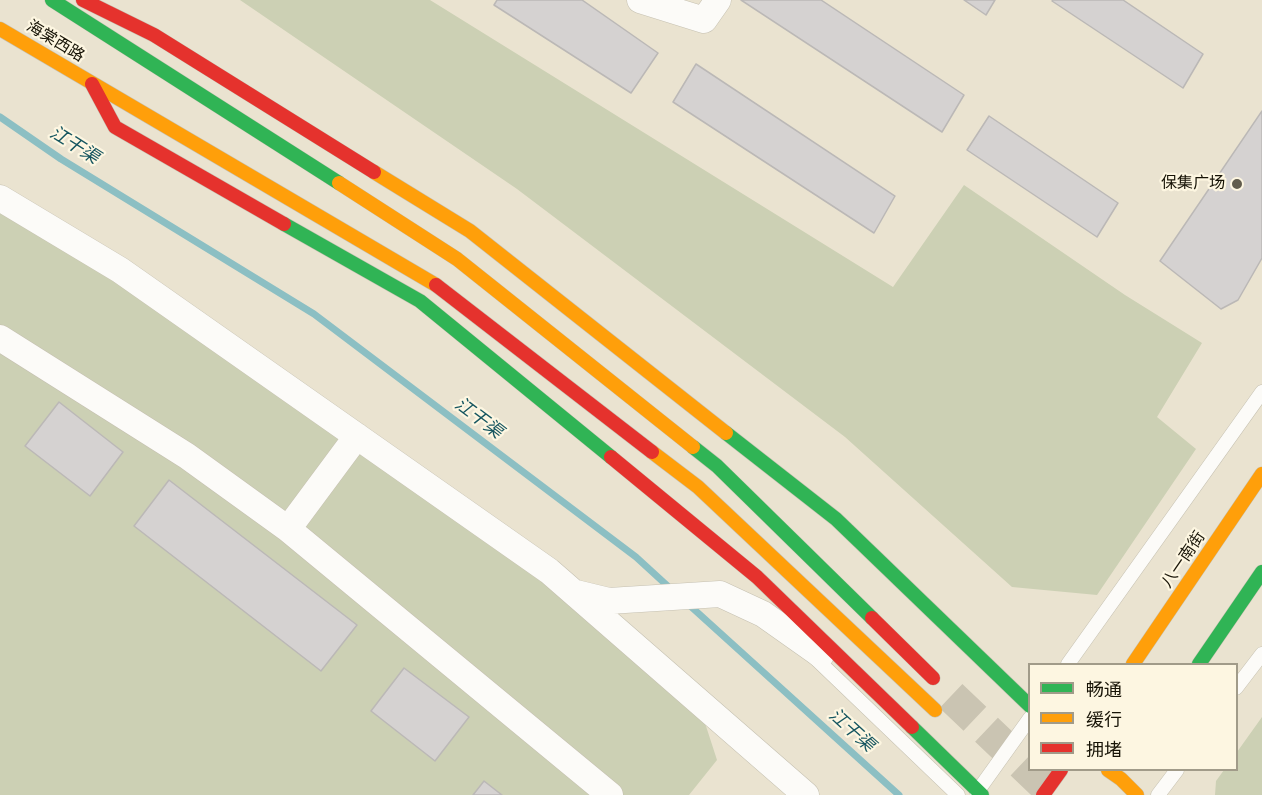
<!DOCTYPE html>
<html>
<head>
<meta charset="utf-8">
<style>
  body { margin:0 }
  #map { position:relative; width:1262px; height:795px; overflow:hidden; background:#eae3d0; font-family:"Nunito Sans","Noto Sans SC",sans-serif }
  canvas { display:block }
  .legend { position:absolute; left:1028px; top:663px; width:210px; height:108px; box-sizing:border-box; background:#fdf6e1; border:2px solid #a19b89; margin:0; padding:8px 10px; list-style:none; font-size:18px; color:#171306 }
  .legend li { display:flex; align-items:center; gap:12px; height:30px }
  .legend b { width:30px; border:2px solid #a19b89 }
</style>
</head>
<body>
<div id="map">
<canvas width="1262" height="795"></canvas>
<ul class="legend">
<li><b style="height:8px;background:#30b455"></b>畅通</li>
<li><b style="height:8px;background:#ff9f0a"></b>缓行</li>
<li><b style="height:8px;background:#e5322d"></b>拥堵</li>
</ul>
</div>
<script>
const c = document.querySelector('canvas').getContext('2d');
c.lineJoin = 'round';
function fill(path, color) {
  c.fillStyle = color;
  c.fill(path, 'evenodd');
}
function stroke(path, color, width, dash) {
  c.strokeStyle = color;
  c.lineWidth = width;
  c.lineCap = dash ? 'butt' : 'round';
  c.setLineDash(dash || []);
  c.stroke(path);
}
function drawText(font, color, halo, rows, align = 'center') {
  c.font = font + ' "Nunito Sans","Noto Sans SC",sans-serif';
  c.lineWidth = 4.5;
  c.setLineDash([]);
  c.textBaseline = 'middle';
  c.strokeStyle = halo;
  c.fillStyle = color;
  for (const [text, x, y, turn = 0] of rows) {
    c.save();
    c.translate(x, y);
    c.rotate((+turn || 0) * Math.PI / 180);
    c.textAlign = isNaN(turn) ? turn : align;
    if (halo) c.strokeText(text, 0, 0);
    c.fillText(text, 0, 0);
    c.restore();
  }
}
fill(new Path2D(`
  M 240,0 L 430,0 L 893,287 L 964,185 L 1125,295 L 1202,343 L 1157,417 L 1196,449 L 1097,595 L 1012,587 L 845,437 L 517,189 Z
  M 0,212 L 115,279 L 413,489 L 556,592 L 705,723 L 717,760 L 689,795 L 0,795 Z
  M 1262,717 L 1262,795 L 1215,795 L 1216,781 L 1224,770 L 1236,770 L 1237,752 Z`), '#ccd0b4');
stroke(new Path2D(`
  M 0,117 L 61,159 L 314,314 L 636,557 L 672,590
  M 687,603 L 899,795`), '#8cbfc3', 7);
const building = new Path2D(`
  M 497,0 L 582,0 L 658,53 L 631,93 L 494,5 Z
  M 741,0 L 821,0 L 964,95 L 942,132 Z
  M 964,0 L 995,0 L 986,15 Z
  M 1053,0 L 1123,0 L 1203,54 L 1183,88 L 1052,1 Z
  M 696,64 L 895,196 L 874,233 L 673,102 Z
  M 1262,111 L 1262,258 L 1238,300 L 1221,309 L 1160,261 Z
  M 989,116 L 1118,203 L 1097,237 L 967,150 Z
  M 59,402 L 123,452 L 90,496 L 25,446 Z
  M 169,480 L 357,625 L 321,671 L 134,526 Z
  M 404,668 L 469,717 L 435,761 L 371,711 Z
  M 484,781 L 502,795 L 473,795 Z`);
fill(building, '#d5d2d1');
stroke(building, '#bbb8b6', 1.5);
stroke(new Path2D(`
  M 951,696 L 1055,795`), '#cac4b2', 33, [33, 16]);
const lane = new Path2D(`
  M 812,655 L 958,795
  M 1068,664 L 1262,392
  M 1236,688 L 1262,654
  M 977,792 L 1030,718
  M 1158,795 L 1177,770`);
const street = new Path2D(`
  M 640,0 L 704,20 L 718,0
  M 0,198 L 120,270 L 549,571 L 806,795
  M 0,338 L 187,456 L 288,529 L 610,795
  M 288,529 L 357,436
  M 576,593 L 609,601 L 720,594 L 763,614 L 821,655`);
const fast = new Path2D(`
  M 52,0 L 339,183
  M 284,224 L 420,301 L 611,457
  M 726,433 L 836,519 L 1030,706
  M 693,447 L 717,466 L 872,618
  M 1199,664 L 1262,572
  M 912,727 L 982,795`);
const slow = new Path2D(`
  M 0,29 L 436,285
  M 374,172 L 470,231 L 726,433
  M 339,183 L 457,259 L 693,447
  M 652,452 L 698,487 L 935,710
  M 1133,664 L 1262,474
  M 1108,770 L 1121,779 L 1137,795`);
const jam = new Path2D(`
  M 83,0 L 154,35 L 374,172
  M 92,84 L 115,127 L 284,224
  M 436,285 L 652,452
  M 611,457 L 757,577 L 912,727
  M 872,618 L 933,678
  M 1043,795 L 1061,770`);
stroke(lane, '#c5c0b1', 15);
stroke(street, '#c5c0b1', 27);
stroke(fast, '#c5c0b1', 15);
stroke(slow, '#c5c0b1', 15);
stroke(jam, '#c5c0b1', 15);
stroke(lane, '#fcfbf8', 14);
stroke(street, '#fcfbf8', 26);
stroke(fast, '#30b455', 14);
stroke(slow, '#ff9f0a', 14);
stroke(jam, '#e5322d', 14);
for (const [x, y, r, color] of [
  [1237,184,6,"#615c4d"]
]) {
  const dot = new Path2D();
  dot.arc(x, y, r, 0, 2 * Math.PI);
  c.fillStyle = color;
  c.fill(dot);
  stroke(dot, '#fdf6e1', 2);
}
drawText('16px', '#171306', '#fdf6e1', [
  ["海棠西路",55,42,31],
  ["八一南街",1184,560,-56]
]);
drawText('16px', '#171306', '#fdf6e1', [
  ["保集广场",1225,184]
], 'right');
drawText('italic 18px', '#165660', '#fdf6e1', [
  ["江干渠",74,146,32],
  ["江干渠",478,419,37],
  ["江干渠",851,731,42]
]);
</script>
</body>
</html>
